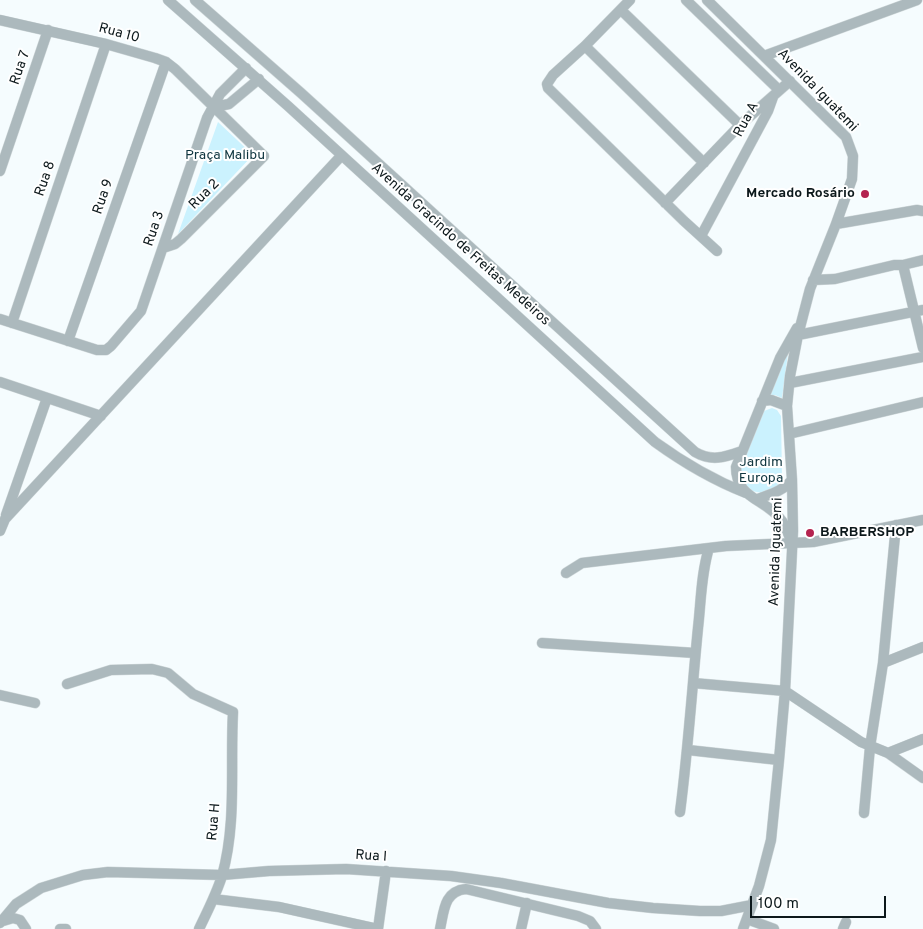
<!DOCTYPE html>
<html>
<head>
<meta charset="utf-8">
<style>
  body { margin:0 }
  #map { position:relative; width:923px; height:929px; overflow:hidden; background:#f5fcfe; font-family:Overpass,sans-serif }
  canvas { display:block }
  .scale { position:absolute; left:750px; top:896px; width:136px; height:22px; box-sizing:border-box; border:2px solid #0c181b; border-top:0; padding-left:6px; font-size:15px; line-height:18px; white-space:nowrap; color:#0c181b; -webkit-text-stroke:4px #fff; paint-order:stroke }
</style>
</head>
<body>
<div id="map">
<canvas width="923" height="929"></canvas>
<div class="scale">100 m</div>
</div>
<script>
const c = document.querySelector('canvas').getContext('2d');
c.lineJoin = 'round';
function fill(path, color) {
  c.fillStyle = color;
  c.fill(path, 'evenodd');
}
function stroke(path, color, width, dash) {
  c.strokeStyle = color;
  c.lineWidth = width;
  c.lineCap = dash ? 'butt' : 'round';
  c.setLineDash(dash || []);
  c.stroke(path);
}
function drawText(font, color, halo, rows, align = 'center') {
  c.font = font + ' Overpass,sans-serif';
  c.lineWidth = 4;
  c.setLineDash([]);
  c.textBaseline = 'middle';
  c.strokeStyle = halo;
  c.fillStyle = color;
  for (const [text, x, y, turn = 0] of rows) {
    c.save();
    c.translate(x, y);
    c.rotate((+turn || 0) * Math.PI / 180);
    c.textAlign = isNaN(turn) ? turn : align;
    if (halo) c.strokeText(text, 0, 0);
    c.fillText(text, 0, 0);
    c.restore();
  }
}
fill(new Path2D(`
  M 218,122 L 253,155 L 178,234 Z
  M 789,346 L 782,398 L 775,395 L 769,396 Z
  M 772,408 L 777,410 L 781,416 L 782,478 L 780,483 L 776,487 L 762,493 L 752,491 L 745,485 L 740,469 L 764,411 Z`), '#cbf2fe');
const minor = new Path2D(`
  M 168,0 L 288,106 L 655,442 C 684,463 713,480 746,493
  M 195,0 L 301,93 L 695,452 C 712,462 725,457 742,451
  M 630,0 L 585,46 L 553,75 L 547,84 L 548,88 L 684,221 L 717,251
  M 686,0 L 779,90
  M 707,0 L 846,137 L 853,156 L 852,179 L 836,224 L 810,289 L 798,335 L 790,376 L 787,406 L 792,480 L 793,531 L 785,691 L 779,760 L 771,840 L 759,886 L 743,929
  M 621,10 L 740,125
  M 0,20 L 106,44 L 155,58 L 166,62 L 175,69 L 264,156 L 181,239 L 175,244 L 163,248
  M 585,46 L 704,163
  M 764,56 L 917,0
  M 214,107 L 229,104 L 259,79
  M 0,171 L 48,30
  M 665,203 L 740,125 L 790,81
  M 836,224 L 917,210 L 923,211
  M 701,236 L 768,111 L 773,97
  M 903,265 L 923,348
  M 813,280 L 835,279 L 894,265 L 903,265 L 923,260
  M 0,319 L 97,350 L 106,350 L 111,346 L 141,311 L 207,118 L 220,94 L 246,68
  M 12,323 L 106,44
  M 798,335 L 923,310
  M 68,341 L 166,62
  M 0,382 L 101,416
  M 790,383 L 923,357
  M 762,401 L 771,400 L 787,406
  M 789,434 L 923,402
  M 758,499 C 771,494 783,491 792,480
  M 6,515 L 47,398
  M 0,531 L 5,519 L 341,156
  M 792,543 C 789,536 786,527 782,521 C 766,498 736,500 736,467 L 780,358 L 797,328
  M 566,573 L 582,563 L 726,546 L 813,542 L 923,520
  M 542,643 L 695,653
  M 883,663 L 896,525
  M 693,683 L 785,691 L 861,742 L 888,753 L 923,778
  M 67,684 L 111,670 L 152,669 L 168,673 L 193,694 L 233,712 C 230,766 237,823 222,876 C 216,895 207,912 199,929
  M 0,695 L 35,703
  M 688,750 L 779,760
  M 888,753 L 923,739
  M 680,812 C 688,751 692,689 698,628 C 701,602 701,574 709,548
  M 864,813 L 870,747 L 883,663 L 923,647
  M 213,899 L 279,907 L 378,929
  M 747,919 L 774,929
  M 3,921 L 13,918 L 20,920 L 26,929
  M 0,923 L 16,904 L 41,888 L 83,875 L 108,872 L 222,875 L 269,871 L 346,869 L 451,876 L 501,883 L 608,903 L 653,908 L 700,911 L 721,911 L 752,905
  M 60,929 L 66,929
  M 378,929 L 386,871
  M 440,929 C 444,911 444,891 466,889 L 578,916 L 590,921 L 596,929
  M 521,929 L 527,903
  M 843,929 L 846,922`);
stroke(minor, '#d0d8da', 11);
stroke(minor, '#acb9bd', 10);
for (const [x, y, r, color] of [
  [865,194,5,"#b4234f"],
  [810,533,5,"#b4234f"]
]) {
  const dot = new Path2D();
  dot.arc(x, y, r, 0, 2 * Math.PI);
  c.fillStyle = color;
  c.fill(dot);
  stroke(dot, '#fff', 2);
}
drawText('14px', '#0c181b', '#fff', [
  ["Rua 10",119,34,15],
  ["Rua 7",21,68,-71],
  ["Avenida Iguatemi",817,91,46],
  ["Rua A",747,120,-62],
  ["Rua 8",46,179,-71],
  ["Rua 2",205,195,-45],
  ["Rua 9",104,197,-71],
  ["Rua 3",155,229,-71],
  ["Avenida Gracindo de Freitas Medeiros",460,245,42],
  ["Avenida Iguatemi",777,552,-88],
  ["Rua H",215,822,-85],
  ["Rua I",371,857,4]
]);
drawText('14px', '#0f353f', '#fff', [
  ["Praça Malibu",225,156],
  ["Jardim",761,463],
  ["Europa",761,479]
]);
drawText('bold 14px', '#0c181b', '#fff', [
  ["Mercado Rosário",855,194],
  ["BARBERSHOP",820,533,"left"]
], 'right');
</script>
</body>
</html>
